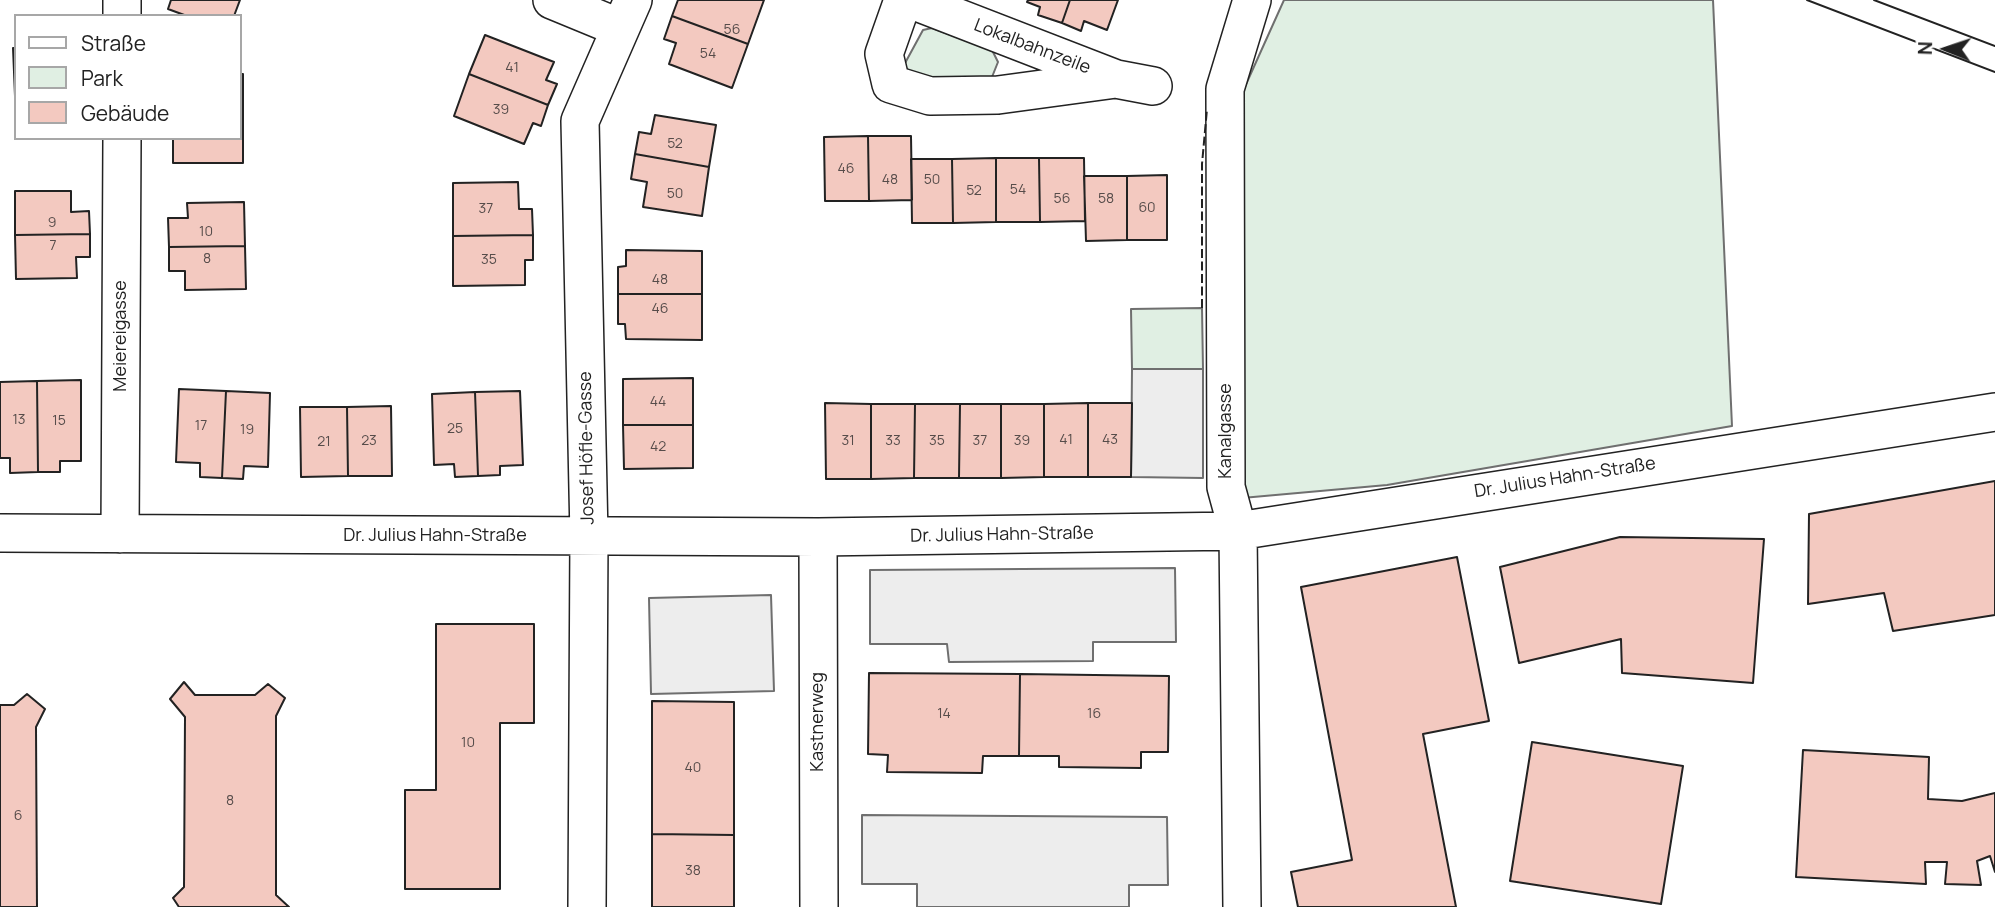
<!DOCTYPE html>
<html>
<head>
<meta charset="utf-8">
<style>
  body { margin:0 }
  #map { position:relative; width:1995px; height:907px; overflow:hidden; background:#fff; font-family:Manrope,sans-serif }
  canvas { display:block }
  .legend { position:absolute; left:14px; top:14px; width:228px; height:126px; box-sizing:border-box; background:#fff; border:2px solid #a7a7a7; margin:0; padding:9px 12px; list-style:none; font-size:21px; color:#222 }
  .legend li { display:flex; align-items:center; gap:14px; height:35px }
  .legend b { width:35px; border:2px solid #a7a7a7 }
  .north { position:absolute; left:1911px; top:14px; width:70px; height:70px; -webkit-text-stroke:5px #fff; paint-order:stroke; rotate:272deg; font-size:19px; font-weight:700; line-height:28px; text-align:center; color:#222 }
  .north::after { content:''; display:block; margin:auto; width:24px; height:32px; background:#222; clip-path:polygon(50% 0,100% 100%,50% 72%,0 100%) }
</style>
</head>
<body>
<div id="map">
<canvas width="1995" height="907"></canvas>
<ul class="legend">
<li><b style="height:9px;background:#fff"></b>Straße</li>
<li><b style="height:19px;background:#e0efe3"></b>Park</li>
<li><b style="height:19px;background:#f3c9c0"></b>Gebäude</li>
</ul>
<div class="north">N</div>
</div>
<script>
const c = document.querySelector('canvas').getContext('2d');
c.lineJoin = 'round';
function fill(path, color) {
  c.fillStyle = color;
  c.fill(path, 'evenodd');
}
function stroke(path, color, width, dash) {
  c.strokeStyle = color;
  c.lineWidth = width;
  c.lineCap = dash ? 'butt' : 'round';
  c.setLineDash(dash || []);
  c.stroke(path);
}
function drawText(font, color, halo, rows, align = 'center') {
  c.font = font + ' Manrope,sans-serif';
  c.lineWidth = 5;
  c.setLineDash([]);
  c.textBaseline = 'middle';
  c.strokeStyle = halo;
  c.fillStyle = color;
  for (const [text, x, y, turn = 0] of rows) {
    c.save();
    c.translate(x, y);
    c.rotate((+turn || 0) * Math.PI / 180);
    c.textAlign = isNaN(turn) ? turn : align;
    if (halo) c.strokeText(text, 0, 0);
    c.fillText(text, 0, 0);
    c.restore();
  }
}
const green = new Path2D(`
  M 1284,0 L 1713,0 L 1732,426 L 1387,485 L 1242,498 L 1243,91 Z
  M 932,28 L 992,50 L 998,62 L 992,77 L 916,80 L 904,65 L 923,30 Z
  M 1202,308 L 1203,369 L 1132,369 L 1131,309 Z`);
fill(green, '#e0efe3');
stroke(green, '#6f6f6f', 2);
const parking = new Path2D(`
  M 1132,369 L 1203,369 L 1203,478 L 1131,477 Z
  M 1175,568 L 1176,642 L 1093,642 L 1093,661 L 949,662 L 947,644 L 870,644 L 870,570 Z
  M 771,595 L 774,691 L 651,694 L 649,598 Z
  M 862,815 L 1167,817 L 1168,885 L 1129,885 L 1129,907 L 917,907 L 917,884 L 862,884 Z`);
fill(parking, '#ededed');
stroke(parking, '#6f6f6f', 2);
const building = new Path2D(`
  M 171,0 L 240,0 L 234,16 L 187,16 L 168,9 Z
  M 678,0 L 764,0 L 748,44 L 672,16 Z
  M 1028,0 L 1070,0 L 1062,23 L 1038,15 L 1040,7 L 1027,2 Z
  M 1070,0 L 1118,0 L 1107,30 L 1084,21 L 1081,31 L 1062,23 Z
  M 672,16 L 748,44 L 732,88 L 669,64 L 676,43 L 664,39 Z
  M 485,35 L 554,62 L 546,80 L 557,84 L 548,105 L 469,74 Z
  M 13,48 L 16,48 L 16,96 L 15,96 Z
  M 240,74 L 243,74 L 243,119 L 240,119 Z
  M 469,74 L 548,105 L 541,126 L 533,123 L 524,144 L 454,116 Z
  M 655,115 L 716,125 L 709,167 L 635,154 L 639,132 L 651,134 Z
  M 240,119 L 243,119 L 243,163 L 173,163 L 173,138 L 240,138 Z
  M 868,136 L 869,201 L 825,201 L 824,137 Z
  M 868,136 L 911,136 L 912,200 L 869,201 Z
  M 635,154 L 709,167 L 702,216 L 643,207 L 647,182 L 631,179 Z
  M 996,158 L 996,222 L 953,223 L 952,159 Z
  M 996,158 L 1039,158 L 1040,222 L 996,222 Z
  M 1039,158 L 1084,158 L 1085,221 L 1040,222 Z
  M 911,159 L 952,159 L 953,223 L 912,223 Z
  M 1167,175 L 1167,240 L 1127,240 L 1127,176 Z
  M 1084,176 L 1127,176 L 1127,240 L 1086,241 Z
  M 518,182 L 519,209 L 532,209 L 533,235 L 453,236 L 453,183 Z
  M 15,191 L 71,191 L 71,212 L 89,211 L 90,234 L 15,235 Z
  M 244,202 L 245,246 L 169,247 L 168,218 L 188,218 L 187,203 Z
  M 90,234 L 90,257 L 76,257 L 77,278 L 16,279 L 15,235 Z
  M 533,235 L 533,260 L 525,260 L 525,285 L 453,286 L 453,236 Z
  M 245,246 L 246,289 L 185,290 L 185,271 L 169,271 L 169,247 Z
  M 626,250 L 702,251 L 702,294 L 618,294 L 618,267 L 626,266 Z
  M 618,294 L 702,294 L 702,340 L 626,339 L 625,324 L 618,324 Z
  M 693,378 L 693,425 L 623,425 L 623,379 Z
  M 81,380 L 81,461 L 60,461 L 60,472 L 38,472 L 37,381 Z
  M 37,381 L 38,472 L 10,473 L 10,458 L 0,458 L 0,382 Z
  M 179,389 L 226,391 L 222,478 L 200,477 L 200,463 L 176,462 Z
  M 226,391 L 270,393 L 268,467 L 244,466 L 243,479 L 222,478 Z
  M 520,391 L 523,465 L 500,466 L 500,475 L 478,476 L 475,392 Z
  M 475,392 L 478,476 L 455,477 L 454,464 L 434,465 L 432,394 Z
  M 825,403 L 871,404 L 871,479 L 826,479 Z
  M 1088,403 L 1088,477 L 1044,477 L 1044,404 Z
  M 1088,403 L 1132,403 L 1131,477 L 1088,477 Z
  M 871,404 L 915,404 L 914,478 L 871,479 Z
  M 915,404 L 960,404 L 959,478 L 914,478 Z
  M 960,404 L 1001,404 L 1001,478 L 959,478 Z
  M 1001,404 L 1044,404 L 1044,477 L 1001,478 Z
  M 391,406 L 392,476 L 348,476 L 347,407 Z
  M 300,407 L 347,407 L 348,476 L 301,477 Z
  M 623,425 L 693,425 L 693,468 L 624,469 Z
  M 1995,481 L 1995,615 L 1893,631 L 1884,593 L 1808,604 L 1809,514 Z
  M 1620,537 L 1764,539 L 1753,683 L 1622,673 L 1621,639 L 1519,663 L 1500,567 Z
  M 1457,557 L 1489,721 L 1423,734 L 1456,907 L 1298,907 L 1291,872 L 1352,860 L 1301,587 Z
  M 436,624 L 534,624 L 534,723 L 500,723 L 500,889 L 405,889 L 405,790 L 436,790 Z
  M 869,673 L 1020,674 L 1019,756 L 983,756 L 982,773 L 887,772 L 888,755 L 868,754 Z
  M 1020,674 L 1169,676 L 1168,752 L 1141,752 L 1141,768 L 1059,767 L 1059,756 L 1019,756 Z
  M 184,682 L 195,695 L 255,695 L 268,684 L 285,698 L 276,716 L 276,895 L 289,907 L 179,907 L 173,898 L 184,887 L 185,717 L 170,699 Z
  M 27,694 L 45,709 L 36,727 L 37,907 L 0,907 L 0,705 L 14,705 Z
  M 652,701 L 734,702 L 734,835 L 652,834 Z
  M 1532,742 L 1683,766 L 1661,904 L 1510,881 Z
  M 1803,750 L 1929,757 L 1928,799 L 1962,801 L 1995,793 L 1995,872 L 1990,856 L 1977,861 L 1981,885 L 1945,884 L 1947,862 L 1925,862 L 1926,884 L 1796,877 Z
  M 652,834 L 734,835 L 734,907 L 652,907 Z`);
fill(building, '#f3c9c0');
stroke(building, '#222', 2);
const street = new Path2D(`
  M 552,0 L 620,28
  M 903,0 L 884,54 L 891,84 L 930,96 L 998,95 L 1116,79
  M 912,0 L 1116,79 L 1153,86
  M 122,16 L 122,0
  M 0,533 L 818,537 L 1238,531 L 1995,412
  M 120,534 L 122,138
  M 818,537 L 819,907
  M 587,907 L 589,536 L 580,121 L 633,0
  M 1242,907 L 1238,531 L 1226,487 L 1225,89 L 1252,0`);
stroke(street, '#222', 40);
stroke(street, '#fff', 37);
stroke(new Path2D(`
  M 1807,0 L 1995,72
  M 1874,0 L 1995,46`), '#222', 2);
stroke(new Path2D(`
  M 1202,308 L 1202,164 L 1207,109`), '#222', 2, [9, 3.5]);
drawText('14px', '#564c4a', null, [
  ["56",732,30],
  ["54",708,54],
  ["41",512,68],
  ["39",501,110],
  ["52",675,144],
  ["46",846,169],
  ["48",890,180],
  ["50",932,180],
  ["54",1018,190],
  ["52",974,191],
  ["50",675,194],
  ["56",1062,199],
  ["58",1106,199],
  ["60",1147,208],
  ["37",486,209],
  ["9",52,223],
  ["10",206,232],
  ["7",53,246],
  ["8",207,259],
  ["35",489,260],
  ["48",660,280],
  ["46",660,309],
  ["44",658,402],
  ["13",19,420],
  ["15",59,421],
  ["17",201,426],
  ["25",455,429],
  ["19",247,430],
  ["41",1066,440],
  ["43",1110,440],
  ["23",369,441],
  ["31",848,441],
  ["33",893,441],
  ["35",937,441],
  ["37",980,441],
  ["39",1022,441],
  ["21",324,442],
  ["42",658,447],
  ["14",944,714],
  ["16",1094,714],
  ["10",468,743],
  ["40",693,768],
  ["8",230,801],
  ["6",18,816],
  ["38",693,871]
]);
drawText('18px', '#222', '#fff', [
  ["Lokalbahnzeile",1032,47,21],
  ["Meiereigasse",121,336,-90],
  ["Kanalgasse",1226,431,-90],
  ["Josef Höfle-Gasse",587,448,-91],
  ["Dr. Julius Hahn-Straße",1565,478,-9],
  ["Dr. Julius Hahn-Straße",1002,535,-1],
  ["Dr. Julius Hahn-Straße",435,536],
  ["Kastnerweg",818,722,-90]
]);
</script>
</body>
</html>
